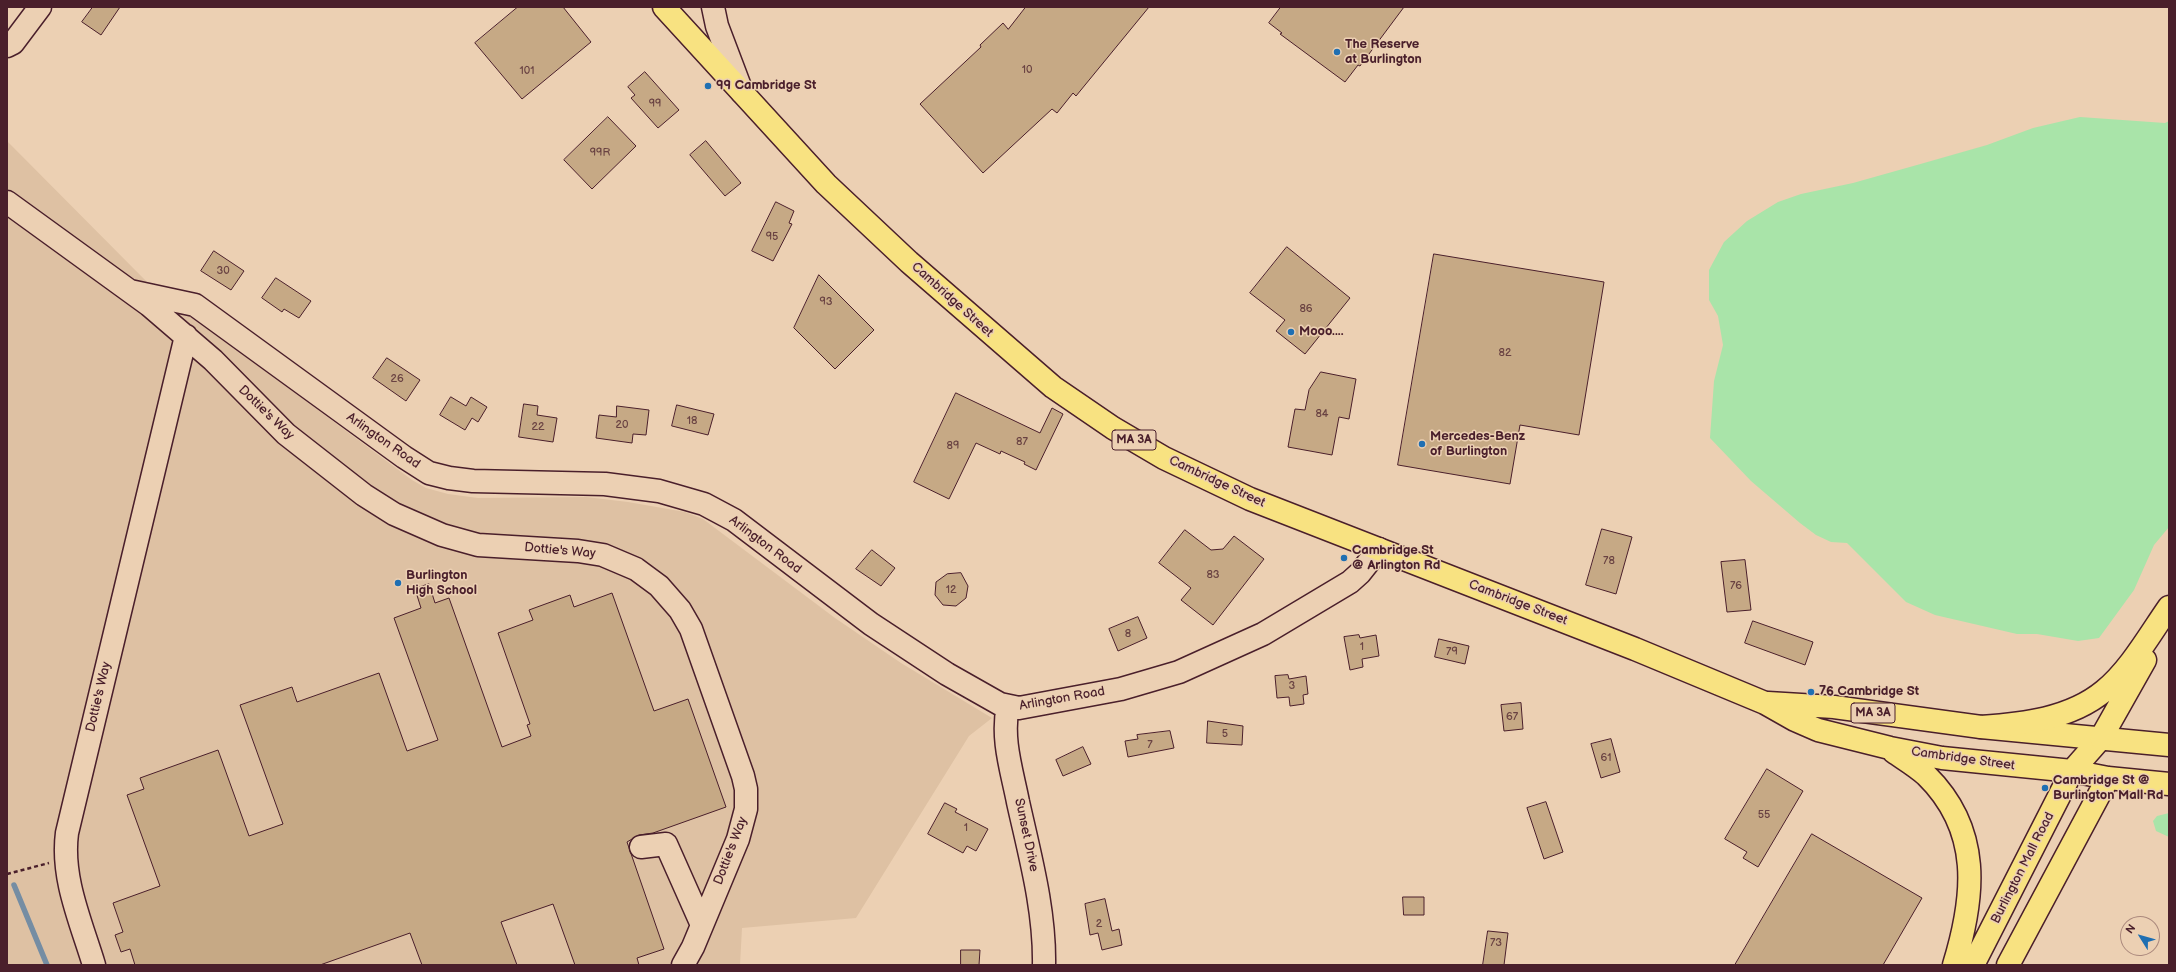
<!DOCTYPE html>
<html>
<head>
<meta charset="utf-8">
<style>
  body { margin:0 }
  #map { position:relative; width:2176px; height:972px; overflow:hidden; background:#ecd0b3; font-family:"Balsamiq Sans",sans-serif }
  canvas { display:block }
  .frame { position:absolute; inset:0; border:8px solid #4a1f2b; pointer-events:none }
  .north { position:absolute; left:2120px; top:916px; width:40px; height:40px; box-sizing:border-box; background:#ecd0b3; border:1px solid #ab897d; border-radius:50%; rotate:307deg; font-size:11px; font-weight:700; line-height:16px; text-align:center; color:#4a1f2b }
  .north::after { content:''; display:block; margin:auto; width:14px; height:18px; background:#1f6fb2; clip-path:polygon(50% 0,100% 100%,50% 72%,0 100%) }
</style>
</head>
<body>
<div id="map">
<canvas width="2176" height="972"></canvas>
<div class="frame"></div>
<div class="north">N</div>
</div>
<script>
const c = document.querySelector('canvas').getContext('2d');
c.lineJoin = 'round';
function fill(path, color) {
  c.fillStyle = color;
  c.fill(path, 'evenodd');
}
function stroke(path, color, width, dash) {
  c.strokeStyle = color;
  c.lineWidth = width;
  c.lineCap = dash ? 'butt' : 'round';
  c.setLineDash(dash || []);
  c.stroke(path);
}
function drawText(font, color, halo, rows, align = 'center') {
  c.font = font + ' "Balsamiq Sans",sans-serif';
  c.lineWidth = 3;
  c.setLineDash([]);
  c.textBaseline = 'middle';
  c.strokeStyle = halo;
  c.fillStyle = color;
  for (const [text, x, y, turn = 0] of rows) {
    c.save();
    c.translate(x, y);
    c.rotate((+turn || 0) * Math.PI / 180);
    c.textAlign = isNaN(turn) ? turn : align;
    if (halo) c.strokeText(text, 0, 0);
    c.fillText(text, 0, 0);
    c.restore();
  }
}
fill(new Path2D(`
  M 7,141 L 150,285 L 412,480 L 426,488 L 448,494 L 478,498 L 586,497 L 628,502 L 685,512 L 703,519 L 835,618 L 901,663 L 992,718 L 969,736 L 856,918 L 742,928 L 740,965 L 7,965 Z`), '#dec1a3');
fill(new Path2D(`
  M 2080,117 L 2165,123 L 2169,121 L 2169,527 L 2154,545 L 2134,590 L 2099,638 L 2078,641 L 2037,634 L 2017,634 L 1935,615 L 1906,602 L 1847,543 L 1831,542 L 1816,535 L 1800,523 L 1751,481 L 1710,438 L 1714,381 L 1723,345 L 1718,316 L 1709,300 L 1709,270 L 1724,242 L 1747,221 L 1778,202 L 1801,194 L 1853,183 L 1924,163 L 1987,145 L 2033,128 Z
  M 2169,813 L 2169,837 L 2156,831 L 2153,821 L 2157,816 Z`), '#a9e4a9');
stroke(new Path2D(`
  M 14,885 L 47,965`), '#758da3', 5.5);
const building = new Path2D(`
  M 93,7 L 120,7 L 101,35 L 82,22 Z
  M 518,7 L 563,7 L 591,42 L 522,99 L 475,43 Z
  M 1026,7 L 1149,7 L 1076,96 L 1073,93 L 1057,113 L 1052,109 L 983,173 L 920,104 L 981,47 L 980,45 L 1003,23 L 1008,29 Z
  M 1281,7 L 1404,7 L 1360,66 L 1358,65 L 1345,82 L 1280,34 L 1282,33 L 1269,23 Z
  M 645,72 L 679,110 L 658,128 L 631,98 L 635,95 L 628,87 Z
  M 608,117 L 636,146 L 592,189 L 564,160 Z
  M 706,141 L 741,183 L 725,196 L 690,155 Z
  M 776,202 L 794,211 L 789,223 L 792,224 L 773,261 L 752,251 Z
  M 1287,247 L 1350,298 L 1305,354 L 1276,331 L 1285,320 L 1250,293 Z
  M 214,251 L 244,271 L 231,290 L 201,271 Z
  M 1434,254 L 1604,282 L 1579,435 L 1520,425 L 1510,484 L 1398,465 Z
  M 819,275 L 874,330 L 835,369 L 794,328 Z
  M 276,278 L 311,301 L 299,318 L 284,309 L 282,312 L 262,298 Z
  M 387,358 L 420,380 L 406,401 L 373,378 Z
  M 1321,372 L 1356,379 L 1349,419 L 1339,417 L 1332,455 L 1288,447 L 1295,409 L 1305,410 L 1309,390 Z
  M 956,393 L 1040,433 L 1052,408 L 1063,414 L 1036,470 L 1024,464 L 1025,462 L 1001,451 L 1000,454 L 976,443 L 949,499 L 914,482 Z
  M 451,397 L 466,406 L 471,397 L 487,407 L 478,422 L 472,418 L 465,430 L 440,415 Z
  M 524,404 L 538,406 L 537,415 L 557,418 L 553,442 L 519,437 Z
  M 677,405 L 714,414 L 708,435 L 672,426 Z
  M 617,406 L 649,410 L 646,435 L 633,434 L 632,443 L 596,438 L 599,415 L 616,417 Z
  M 1602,529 L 1632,537 L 1616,594 L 1586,585 Z
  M 1185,530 L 1211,550 L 1223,549 L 1234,536 L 1264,559 L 1213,625 L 1181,600 L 1191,588 L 1159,563 Z
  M 872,550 L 895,568 L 881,586 L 856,569 Z
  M 1745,560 L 1751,610 L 1727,612 L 1721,562 Z
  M 961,573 L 968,586 L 966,598 L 956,606 L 943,605 L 935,595 L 936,582 L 947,574 Z
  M 429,584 L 435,603 L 449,598 L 502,747 L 531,736 L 527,725 L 530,724 L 498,633 L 533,620 L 529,610 L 570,595 L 574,607 L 612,593 L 654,711 L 688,699 L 726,807 L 653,833 L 639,835 L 627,842 L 664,949 L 637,958 L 639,965 L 575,965 L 553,904 L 501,922 L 517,965 L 422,965 L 410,933 L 320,965 L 135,965 L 130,949 L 121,952 L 115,935 L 123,932 L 113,903 L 160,886 L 127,795 L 144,789 L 140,778 L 218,750 L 249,836 L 283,824 L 240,705 L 292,687 L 297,702 L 379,673 L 407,751 L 438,740 L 394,618 L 421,608 L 415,589 Z
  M 1138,617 L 1147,638 L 1118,651 L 1109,629 Z
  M 1753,621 L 1813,642 L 1805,665 L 1745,643 Z
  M 1359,635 L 1360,638 L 1376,635 L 1379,656 L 1362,659 L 1363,667 L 1350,670 L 1344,637 Z
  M 1439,639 L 1469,646 L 1465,664 L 1435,657 Z
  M 1288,675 L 1289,679 L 1306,676 L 1308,694 L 1303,695 L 1304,704 L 1290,706 L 1289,697 L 1277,698 L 1275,676 Z
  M 1521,703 L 1523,729 L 1504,731 L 1501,705 Z
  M 1208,721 L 1243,726 L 1242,745 L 1207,743 Z
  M 1170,731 L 1174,748 L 1128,757 L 1125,741 L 1138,739 L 1137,735 Z
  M 1611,739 L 1620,772 L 1601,778 L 1591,744 Z
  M 1083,747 L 1091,764 L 1063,776 L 1056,760 Z
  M 1767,769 L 1803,791 L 1758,867 L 1743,858 L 1747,852 L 1725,839 Z
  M 1546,802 L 1563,852 L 1544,859 L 1527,808 Z
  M 945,803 L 957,809 L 955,812 L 988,829 L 976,851 L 967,846 L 963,853 L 928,834 Z
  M 1812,834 L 1922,898 L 1883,965 L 1735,965 Z
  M 1403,897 L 1424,897 L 1424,915 L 1404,915 Z
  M 1105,899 L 1112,931 L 1119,929 L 1122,945 L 1102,950 L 1098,933 L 1090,935 L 1085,904 Z
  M 1488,931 L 1508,933 L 1504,965 L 1483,965 Z
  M 961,950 L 980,950 L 979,965 L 961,965 Z`);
fill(building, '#c6a985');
stroke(building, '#4a1f2b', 1);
const minor = new Path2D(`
  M 713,7 L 717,26 L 742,92
  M 7,46 L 13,43 L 40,7
  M 7,202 L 149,305 L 213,360 L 286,434 L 364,495 L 394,514 L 442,535 L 478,545 L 578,551 L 603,555 L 636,569 L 659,586 L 680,610 L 691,629 L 743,776 L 746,789 L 746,809 L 738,839 L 693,947 L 683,965
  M 130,291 L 195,305 L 404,457 L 429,473 L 449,478 L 473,481 L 605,484 L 659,491 L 704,504 L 734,520 L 871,624 L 947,674 L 1000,704 L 1019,708 L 1121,689 L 1179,672 L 1263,634 L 1350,582 L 1360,573 L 1379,549
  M 1008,706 C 1001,739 1012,771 1018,802 C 1030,856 1045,910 1044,965
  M 641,847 L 666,844 L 702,925
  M 94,965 C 81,922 61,878 67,833 L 186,336`);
const major = new Path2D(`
  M 664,7 L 826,184 L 909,262 L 1053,387 L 1113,428 L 1164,458 L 1250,499 L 1635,649 L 1765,703 L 1795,720 L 1818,730 L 1890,748 L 1942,758 L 2072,771 L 2108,778 L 2169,784
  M 1768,703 L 1834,707 L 1981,727 L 2169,745
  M 1894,752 C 1904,759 1916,766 1926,775 C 1982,830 1975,896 1954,965
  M 1973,965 L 2072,771 L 2101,738
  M 2008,965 L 2108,778`);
const highway = new Path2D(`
  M 1981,727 C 2023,724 2070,719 2104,691 C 2130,670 2150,634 2169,607
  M 2101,738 L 2145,660`);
stroke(minor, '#4a1f2b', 25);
stroke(major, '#4a1f2b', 25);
stroke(highway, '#4a1f2b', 25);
stroke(new Path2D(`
  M 7,874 L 49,863`), '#4a1f2b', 2.5, [4, 3]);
stroke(minor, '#ecd0b3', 22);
stroke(major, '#f8e281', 22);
stroke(highway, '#f8e281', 22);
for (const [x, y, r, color] of [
  [1337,52,4,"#1f6fb2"],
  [708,86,4,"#1f6fb2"],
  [1291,332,4,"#1f6fb2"],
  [1422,444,4,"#1f6fb2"],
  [1344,558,4,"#1f6fb2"],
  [398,583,4,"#1f6fb2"],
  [1811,692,4,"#1f6fb2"],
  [2045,788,4,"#1f6fb2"]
]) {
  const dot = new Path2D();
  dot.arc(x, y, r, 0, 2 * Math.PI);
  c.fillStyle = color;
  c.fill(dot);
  stroke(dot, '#ecd0b3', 1.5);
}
drawText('11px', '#694242', null, [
  ["10",1027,70],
  ["101",527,71],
  ["99",655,104],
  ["99R",600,153],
  ["95",772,237],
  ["30",223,271],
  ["93",826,302],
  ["86",1306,309],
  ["82",1505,353],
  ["26",397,379],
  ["84",1322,414],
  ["18",692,421],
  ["20",622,425],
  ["22",538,427],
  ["87",1022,442],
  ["89",953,446],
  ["78",1609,561],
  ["83",1213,575],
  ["76",1736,586],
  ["12",951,590],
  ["8",1128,634],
  ["1",1362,647],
  ["79",1452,652],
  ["3",1292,686],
  ["67",1512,717],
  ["5",1225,734],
  ["7",1150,745],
  ["61",1606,758],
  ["55",1764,815],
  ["1",966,828],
  ["2",1099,924],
  ["73",1496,943]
]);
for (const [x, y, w] of [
  [1134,440,44],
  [1873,713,44]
]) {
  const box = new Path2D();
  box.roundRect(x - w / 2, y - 10, w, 20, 3);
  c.fillStyle = '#ecd0b3';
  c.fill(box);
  stroke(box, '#4a1f2b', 1);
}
drawText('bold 12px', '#4a1f2b', null, [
  ["MA 3A",1134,440],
  ["MA 3A",1873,713]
]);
drawText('bold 13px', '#4a1f2b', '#ecd0b3', [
  ["The Reserve",1345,45],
  ["at Burlington",1345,60],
  ["99 Cambridge St",716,86],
  ["Mooo....",1299,332],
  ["Mercedes-Benz",1430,437],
  ["of Burlington",1430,452],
  ["Cambridge St",1352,551],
  ["@ Arlington Rd",1352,566],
  ["Burlington",406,576],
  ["High School",406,591],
  ["76 Cambridge St",1819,692],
  ["Cambridge St @",2053,781],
  ["Burlington Mall Rd",2053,796]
], 'left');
drawText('13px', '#4a1f2b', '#ecd0b3', [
  ["Cambridge Street",952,300,42],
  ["Dottie's Way",266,413,44],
  ["Arlington Road",383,441,35],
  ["Cambridge Street",1217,482,25],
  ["Arlington Road",765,545,37],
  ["Dottie's Way",560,551,5],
  ["Cambridge Street",1518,603,21],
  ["Dottie's Way",99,697,-77],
  ["Arlington Road",1062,699,-10],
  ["Cambridge Street",1963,759,8],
  ["Sunset Drive",1026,835,78],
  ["Dottie's Way",731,851,-69],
  ["Burlington Mall Road",2023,868,-63]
]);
</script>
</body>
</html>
